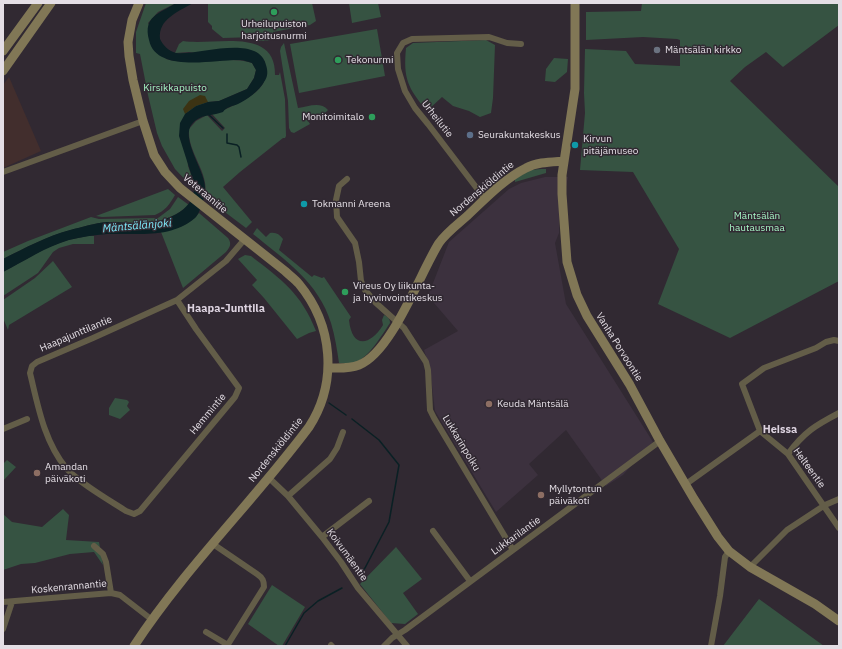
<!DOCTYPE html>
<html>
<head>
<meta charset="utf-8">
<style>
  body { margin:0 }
  #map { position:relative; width:842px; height:649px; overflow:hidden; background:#312932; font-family:"IBM Plex Sans",sans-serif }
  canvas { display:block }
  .frame { position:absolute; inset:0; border:4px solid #e4dee5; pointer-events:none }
</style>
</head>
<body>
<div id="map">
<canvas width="842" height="649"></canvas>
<div class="frame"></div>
</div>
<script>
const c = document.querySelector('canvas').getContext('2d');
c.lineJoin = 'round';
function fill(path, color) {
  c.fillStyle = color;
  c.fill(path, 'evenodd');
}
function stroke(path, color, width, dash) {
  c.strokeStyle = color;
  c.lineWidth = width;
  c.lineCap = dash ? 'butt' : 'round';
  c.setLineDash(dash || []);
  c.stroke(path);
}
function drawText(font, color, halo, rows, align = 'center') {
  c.font = font + ' "IBM Plex Sans",sans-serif';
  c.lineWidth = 3;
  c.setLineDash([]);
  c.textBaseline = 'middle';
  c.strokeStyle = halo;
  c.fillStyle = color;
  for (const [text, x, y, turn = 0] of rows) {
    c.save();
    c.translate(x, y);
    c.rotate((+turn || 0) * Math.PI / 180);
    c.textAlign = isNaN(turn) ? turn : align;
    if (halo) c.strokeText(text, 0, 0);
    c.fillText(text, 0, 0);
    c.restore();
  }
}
fill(new Path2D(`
  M 9,77 L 41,151 L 3,168 L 3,85 Z`), '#422e2d');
fill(new Path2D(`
  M 545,177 L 568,177 L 559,221 L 559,233 L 555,243 L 566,304 L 653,442 L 623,475 L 606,486 L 566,430 L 529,464 L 538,475 L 496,512 L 435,411 L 430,369 L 424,350 L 458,331 L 428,296 L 449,242 L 509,189 L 521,183 Z`), '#3c313e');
fill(new Path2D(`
  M 146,3 L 176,3 L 158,12 L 148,23 L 166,59 C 194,67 225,55 252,63 L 256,70 L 254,78 L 247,89 L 219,101 L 208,102 L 185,114 L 188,166 L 194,183 L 195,190 L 175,169 L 162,146 L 157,133 L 148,95 L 140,54 L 136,53 L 136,32 Z
  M 208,3 L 312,3 L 316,21 L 310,25 L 273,32 L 273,39 C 263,43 257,40 247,38 C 239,37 231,38 223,38 L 212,29 L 212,26 L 208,22 Z
  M 349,3 L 378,3 L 381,17 L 352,23 Z
  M 642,3 L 839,3 L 839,25 L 783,67 L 766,52 L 745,67 L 730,81 L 839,187 L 839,281 L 730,338 L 658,304 L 679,249 L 633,172 L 580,170 L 585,113 L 584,93 L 585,49 L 626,51 L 635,64 L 680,66 L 680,40 L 677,39 L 643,37 L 586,40 L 586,12 L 641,11 Z
  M 377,29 L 385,76 L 299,93 L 290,44 Z
  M 486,40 L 495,45 L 493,98 L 491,113 L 480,117 L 469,111 L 453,106 L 442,97 L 427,111 C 408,88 403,79 406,48 L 413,43 Z
  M 183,41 C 214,46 276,26 275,75 L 279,75 L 280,72 L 285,99 L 286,136 L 285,138 L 283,138 L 240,172 L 223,187 L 252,222 L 246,228 L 205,197 C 210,172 187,153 189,129 L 196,121 L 207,115 L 222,131 L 225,128 L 212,114 C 218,114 221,111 226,109 C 239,103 255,96 263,84 C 266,79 265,68 265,61 L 189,52 L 175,53 L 179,44 Z
  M 284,43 L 298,108 C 308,107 320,101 328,110 L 319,119 L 312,114 L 306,118 L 310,124 L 294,133 L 291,132 L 289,128 L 288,101 L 280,51 L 281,47 Z
  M 554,58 L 568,59 L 567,72 L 555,82 L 545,81 L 546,69 Z
  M 541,169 L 546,169 L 546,173 L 515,182 L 515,179 L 530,170 Z
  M 168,189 L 175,195 C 170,204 165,211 155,215 L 102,217 L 96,216 Z
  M 178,197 L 189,205 C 162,228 139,222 107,222 C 95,223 82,227 71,230 C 47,236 25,248 3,259 L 3,252 L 28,241 L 91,217 L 99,219 L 158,218 L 170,209 Z
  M 199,213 L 228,238 C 232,244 230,247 226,252 L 183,288 L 161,232 C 175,229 190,225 199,213 Z
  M 257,228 L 266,237 L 270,233 C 276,232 279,234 283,239 L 279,250 L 312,277 L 314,275 L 322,278 L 324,277 L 351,317 L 349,320 C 352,349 370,346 383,325 L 382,320 L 384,315 C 388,317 390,319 390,323 C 382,335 369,357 356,362 C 351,364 344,363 339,363 C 337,350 335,336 331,323 C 319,283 285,260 253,234 Z
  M 88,236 L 94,236 L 94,244 L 73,244 L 59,248 L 53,252 L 38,273 L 3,296 L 3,272 L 46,248 L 68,240 Z
  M 245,255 L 251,256 C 282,280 301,293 316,331 L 309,333 L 297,339 L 264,298 L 252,285 L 257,280 L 238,259 Z
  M 53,261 L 72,287 L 9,325 L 8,330 L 3,318 L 3,300 L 35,278 Z
  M 115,398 L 127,400 L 129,402 L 127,406 L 130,410 L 120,419 L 109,415 L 109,408 Z
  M 7,460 L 16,467 L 3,481 L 3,464 Z
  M 63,509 L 69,515 L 66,540 L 99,542 L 103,565 L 94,552 L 70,554 L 35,563 L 21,564 L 3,570 L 3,514 L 12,522 L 42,527 Z
  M 396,547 L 422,579 L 403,593 L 418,614 L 405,624 L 391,623 L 360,584 Z
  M 272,585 L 305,607 L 282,646 L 279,646 L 248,624 Z
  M 759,599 L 824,646 L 723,646 Z`), '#365342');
fill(new Path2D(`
  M 200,95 L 205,96 L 208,102 L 196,106 L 185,114 L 183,109 L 189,101 Z`), '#3c3313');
fill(new Path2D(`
  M 176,3 L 193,3 C 178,12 158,19 160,39 C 163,45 168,51 176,53 C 197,56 258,33 266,65 C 268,71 268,77 264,82 C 259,91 248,99 238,104 C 233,106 226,107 223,112 C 212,116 200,114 192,124 C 181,137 201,166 204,181 C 206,189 205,196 202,204 C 200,209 199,214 195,218 C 171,239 136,233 107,234 C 94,235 81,237 69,240 C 45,247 25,261 3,272 L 3,259 C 25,248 47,236 70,230 C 82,227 95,223 107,222 C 120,222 133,224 146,223 C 169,221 197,209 194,183 L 179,136 L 180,123 L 185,114 L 196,106 L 208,102 L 219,101 L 247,89 L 254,78 L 256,70 L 252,63 C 248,62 244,60 240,60 C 216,59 156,74 149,40 C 143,16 159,14 176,3 Z`), '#0a2024');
stroke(new Path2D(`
  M 208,114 L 223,128
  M 227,134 L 227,143 L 237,145 L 239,147 L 241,157
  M 329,403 L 346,415
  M 352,419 L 379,440 L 399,465 L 389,522 L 365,568 L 358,576
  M 285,646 L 304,613 L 318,601 L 342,588`), '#0a2024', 1.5);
stroke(new Path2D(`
  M 3,172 L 143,121
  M 347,179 L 339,186 L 336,200 L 337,217 L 355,243 L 359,262 L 361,281 L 365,290 L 376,303 L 404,328 L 426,362 L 428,370 L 430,410 L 434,418 L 513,550
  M 485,199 L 428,124 L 415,108 L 405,91 L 398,69 L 397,53 L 403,43 L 412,39 L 489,37 L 507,43 L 521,44
  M 177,300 L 196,329 L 239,388 L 235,397 L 140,511 L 134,514 L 126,511 C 109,500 79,483 66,468 C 44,441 38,406 30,373 L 32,366 L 37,362 L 93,338 L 177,300 L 226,261 L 244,240
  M 839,341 L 834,340 L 826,342 L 816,348 L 764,368 L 742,384 L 760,431 L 788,454 L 839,528
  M 3,429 L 27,419
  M 788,454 C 804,432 816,425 839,413
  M 268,477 L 288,496 L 322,537 L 341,562 L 358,588 L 407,646
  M 686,484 L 760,431
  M 288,496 L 330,459 L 337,448 L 343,432
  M 433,531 L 470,581
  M 322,537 L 369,501
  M 213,544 L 257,574 C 263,578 264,581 264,587 L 227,646
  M 94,546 L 103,554 L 106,562 L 111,593
  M 750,567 L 787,530 L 825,505 L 839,499
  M 3,602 L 111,593 L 120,595 L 151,619
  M 3,629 L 12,602
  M 206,632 L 228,645
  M 331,645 L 332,646
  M 384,646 L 392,638 L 405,630 L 660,441
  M 711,646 L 720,596 L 725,557 L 729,551`), '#635d48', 6);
stroke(new Path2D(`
  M 575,3 L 575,89 L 562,175 L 562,194 L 567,262 L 577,295 L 587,316 L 630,385 L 660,441 L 694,499 L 718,537 L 729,551 L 750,567 L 815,604 L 839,621
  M 3,51 L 38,3
  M 3,71 L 51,3
  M 329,368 C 339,368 349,369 359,365 C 392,352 420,273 439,243 C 446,233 458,224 467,216 C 485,199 504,179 526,168 C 537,162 551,162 564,161
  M 134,646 C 185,568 253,502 309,427 C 338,382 333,325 299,284 C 295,279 289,275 285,271 L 180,188 L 165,172 L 154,155 L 143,121 L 133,80 L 129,56 L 128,42 L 132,20 L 139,3`), '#817756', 9);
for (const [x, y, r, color] of [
  [274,12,4,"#2e9e5b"],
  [657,50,4,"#6b7280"],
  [338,60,4,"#2e9e5b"],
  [372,117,4,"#2e9e5b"],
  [470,135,4,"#5c6f8a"],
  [575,145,4,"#0f9aa8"],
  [304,204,4,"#0f9aa8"],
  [345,292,4,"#2e9e5b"],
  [489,404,4,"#8d6e63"],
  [37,473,4,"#8d6e63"],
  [541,495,4,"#8d6e63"]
]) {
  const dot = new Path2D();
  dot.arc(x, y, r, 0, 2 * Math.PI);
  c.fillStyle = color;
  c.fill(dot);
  stroke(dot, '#312932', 1.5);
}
drawText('10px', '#e4dee5', '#312932', [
  ["Urheilupuiston",274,24,"center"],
  ["harjoitusnurmi",274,36,"center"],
  ["Mäntsälän kirkko",665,50],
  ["Tekonurmi",346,60],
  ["Monitoimitalo",364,117,"right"],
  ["Seurakuntakeskus",478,135],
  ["Kirvun",583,139],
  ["pitäjämuseo",583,151],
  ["Tokmanni Areena",312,204],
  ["Vireus Oy liikunta-",353,286],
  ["ja hyvinvointikeskus",353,298],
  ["Keuda Mäntsälä",497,404],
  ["Amandan",45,467],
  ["päiväkoti",45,479],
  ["Myllytontun",549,489],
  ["päiväkoti",549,501]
], 'left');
drawText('10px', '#a6f6c5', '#312932', [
  ["Kirsikkapuisto",175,88],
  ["Mäntsälän",757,216],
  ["hautausmaa",757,228]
]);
drawText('10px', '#e4dee5', '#312932', [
  ["Urheilutie",437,119,52],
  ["Nordenskiöldintie",482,189,-40],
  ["Veteraanitie",205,194,40],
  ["Haapajunttilantie",76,334,-23],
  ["Vanha Porvoontie",619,347,58],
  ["Hemmintie",208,414,-50],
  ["Lukkarinpolku",461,443,59],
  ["Nordenskiöldintie",276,450,-51],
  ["Helteentie",809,468,54],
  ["Lukkarilantie",516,536,-36],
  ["Koivumäentie",347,555,54],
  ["Koskenrannantie",69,587,-5]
]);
drawText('italic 11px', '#7fecfd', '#312932', [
  ["Mäntsälänjoki",137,226,-5]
]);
drawText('bold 11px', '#ddd3e0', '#312932', [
  ["Haapa-Junttila",226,309],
  ["Heissa",780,430]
]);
</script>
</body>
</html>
